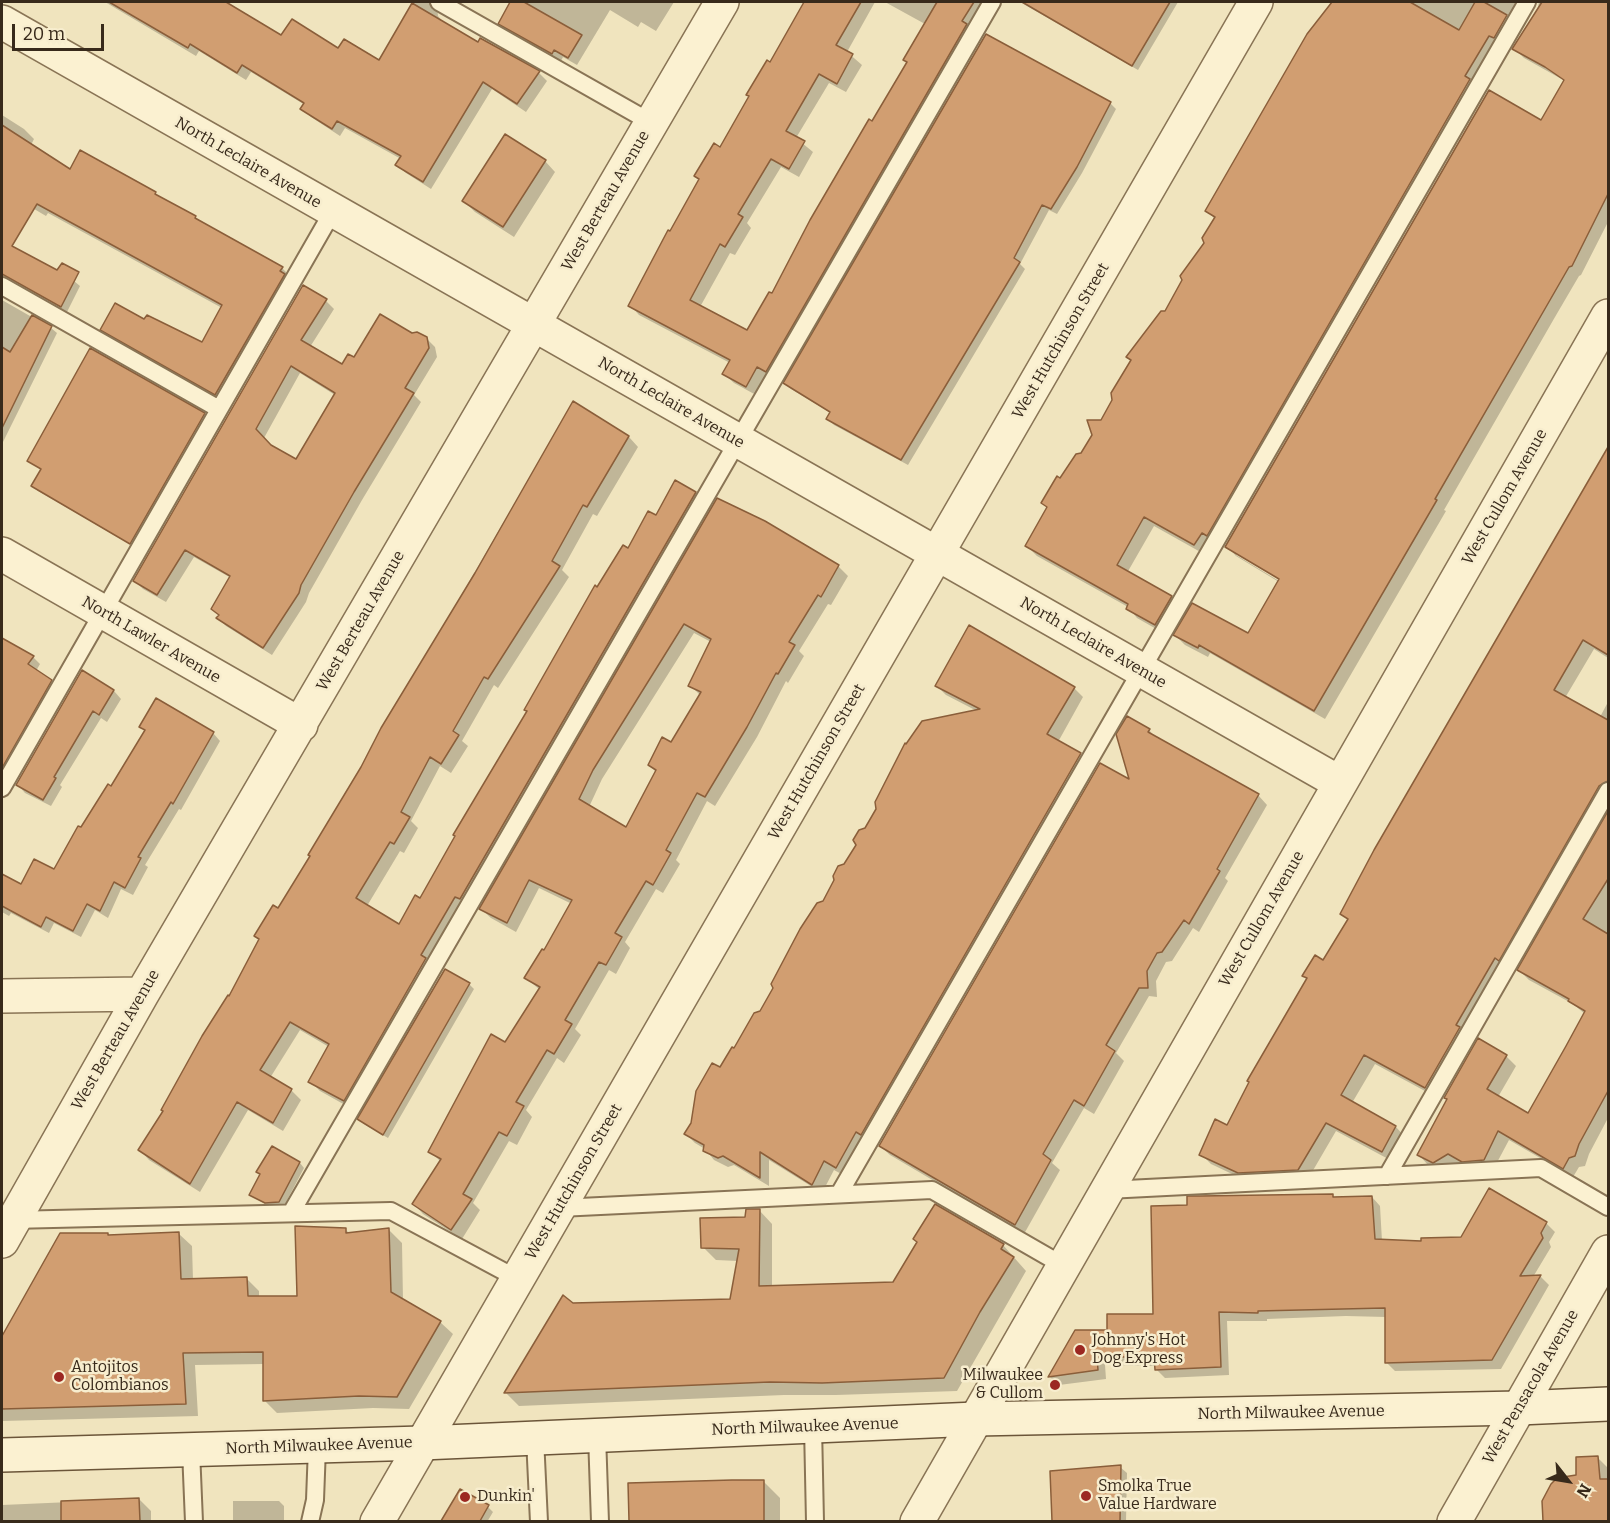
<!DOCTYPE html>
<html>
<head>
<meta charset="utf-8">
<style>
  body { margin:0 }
  #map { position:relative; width:1610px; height:1523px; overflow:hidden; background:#f0e4be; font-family:Bitter,serif }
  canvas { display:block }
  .frame { position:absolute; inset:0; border:3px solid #382a1b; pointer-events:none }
  .north { position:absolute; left:1538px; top:1451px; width:60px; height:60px; -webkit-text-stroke:4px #f7edce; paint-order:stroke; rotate:121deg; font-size:16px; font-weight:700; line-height:24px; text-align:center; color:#382a1b }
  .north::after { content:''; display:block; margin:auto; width:21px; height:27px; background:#382a1b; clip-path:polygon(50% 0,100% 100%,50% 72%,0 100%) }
  .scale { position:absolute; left:12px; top:24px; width:92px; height:27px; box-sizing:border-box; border:3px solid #382a1b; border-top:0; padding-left:8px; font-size:18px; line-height:21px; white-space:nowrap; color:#382a1b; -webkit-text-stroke:4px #f7edce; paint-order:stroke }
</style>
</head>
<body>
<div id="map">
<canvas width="1610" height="1523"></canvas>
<div class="frame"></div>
<div class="north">N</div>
<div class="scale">20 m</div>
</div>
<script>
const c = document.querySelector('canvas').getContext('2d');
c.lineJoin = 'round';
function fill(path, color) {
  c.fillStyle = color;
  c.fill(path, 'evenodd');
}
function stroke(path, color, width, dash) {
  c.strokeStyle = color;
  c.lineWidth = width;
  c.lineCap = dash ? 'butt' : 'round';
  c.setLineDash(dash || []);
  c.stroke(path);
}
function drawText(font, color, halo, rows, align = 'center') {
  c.font = font + ' Bitter,serif';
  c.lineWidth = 5;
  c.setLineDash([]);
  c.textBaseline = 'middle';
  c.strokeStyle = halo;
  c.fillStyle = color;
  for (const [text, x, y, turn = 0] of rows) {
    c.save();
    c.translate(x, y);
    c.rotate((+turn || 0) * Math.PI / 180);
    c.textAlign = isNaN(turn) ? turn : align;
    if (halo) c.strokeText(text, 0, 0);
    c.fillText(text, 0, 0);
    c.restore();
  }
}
fill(new Path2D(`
  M 105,2 L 228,2 L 227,4 L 282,37 L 339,50 L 379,62 L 414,2 L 442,2 L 437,6 L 438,16 L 444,23 L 478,44 L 481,40 L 539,73 L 547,81 L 526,112 L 492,89 L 431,189 L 406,173 L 397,165 L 401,159 L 345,128 L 340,136 L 311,117 L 302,109 L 305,105 L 251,72 L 246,80 L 199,51 L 196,56 Z
  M 512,2 L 674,2 L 656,31 L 641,22 L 638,27 L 610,10 L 577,65 L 563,57 L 561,61 L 509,32 L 500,23 Z
  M 804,2 L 875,2 L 847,52 L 862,65 L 846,92 L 829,83 L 796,138 L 813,152 L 799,177 L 781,167 L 747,223 L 751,228 L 735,255 L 730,253 L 700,307 L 748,332 L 772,295 L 908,63 L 905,60 L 925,24 L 885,2 L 988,2 L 756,395 L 734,383 L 724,374 L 730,363 L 639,315 L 630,305 L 770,64 Z
  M 1020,2 L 1178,2 L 1138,70 Z
  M 1344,2 L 1535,2 L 1204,554 L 1154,526 L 1127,573 L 1171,597 L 1181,607 L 1165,634 L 1137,618 L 1128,607 L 1037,556 L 1027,546 L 1048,508 L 1043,503 L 1082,454 L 1205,243 L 1215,219 L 1207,211 L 1348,9 Z
  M 1539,2 L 1608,2 L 1608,222 L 1581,275 L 1579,276 L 1555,317 L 1444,510 L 1446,511 L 1325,719 L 1210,653 L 1208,657 L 1185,645 L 1175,635 L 1248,635 L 1279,582 L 1236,556 L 1227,546 L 1542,122 L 1565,81 L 1524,58 L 1514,48 L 1538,7 ZM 1236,551 L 1286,582 L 1284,584 L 1236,555 Z
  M 1110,103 L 1116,109 L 1082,173 L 1057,214 L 1049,210 L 1020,264 L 1025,269 L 908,465 L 834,425 L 828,419 L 831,413 L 791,389 L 785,383 Z
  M 2,115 L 24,129 L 34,139 L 31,145 L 71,171 L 81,153 L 156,194 L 161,199 L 282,268 L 292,278 L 226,404 L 112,340 L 102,329 L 145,321 L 203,344 L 222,308 L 48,213 L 46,216 L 2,190 Z
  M 545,161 L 555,172 L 514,237 L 475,212 L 464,201 Z
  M 2,242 L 74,281 L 80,286 L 67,312 L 14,282 L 2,283 Z
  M 2,300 L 51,328 L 57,333 L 2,444 Z
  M 326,301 L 334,309 L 310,347 L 342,366 L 354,359 L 412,335 L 426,338 L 435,347 L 437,357 L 414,395 L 421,402 L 362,500 L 309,593 L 306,602 L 272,655 L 226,626 L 218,618 L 220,616 L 213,609 L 231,578 L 194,557 L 166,602 L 143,589 L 135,581 ZM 300,373 L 335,395 L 297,461 L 272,447 L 264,438 Z
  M 573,403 L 629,437 L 638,447 L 597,516 L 593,514 L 562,570 L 569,577 L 498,688 L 494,685 L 462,741 L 468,746 L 451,773 L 440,766 L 411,821 L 418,828 L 404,853 L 400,851 L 367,906 L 399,926 L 421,900 L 597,589 L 656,517 L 676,482 L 695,493 L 705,503 L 354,1110 L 320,1091 L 310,1081 L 329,1047 L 300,1030 L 270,1078 L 291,1090 L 301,1100 L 283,1131 L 248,1110 L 200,1192 L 149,1160 L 140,1150 L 165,1111 L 230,998 L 260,940 L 256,936 L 278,910 Z
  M 204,414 L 209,419 L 135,547 L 38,491 L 33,486 L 42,470 L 29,461 Z
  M 1608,454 L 1608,658 L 1594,649 L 1565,698 L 1600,717 L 1608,702 L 1608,795 L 1436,1097 L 1375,1064 L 1352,1103 L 1396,1127 L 1405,1137 L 1392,1161 L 1336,1131 L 1308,1179 L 1249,1182 L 1211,1164 L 1201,1154 L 1227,1127 L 1308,979 L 1304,976 L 1324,962 L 1349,921 L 1342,914 Z
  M 718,500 L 838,566 L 848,576 L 831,605 L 828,604 L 799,651 L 804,656 L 788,683 L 786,681 L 757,737 L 715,806 L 707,801 L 676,860 L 680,864 L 663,893 L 656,889 L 625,942 L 630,948 L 616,974 L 609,970 L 575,1029 L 581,1035 L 564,1063 L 557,1058 L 526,1110 L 532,1117 L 517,1145 L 509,1141 L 473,1203 L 480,1210 L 462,1239 L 423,1214 L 414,1204 L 441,1162 L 430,1151 L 506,1044 L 540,990 L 526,978 L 545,952 L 572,904 L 539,888 L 516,932 L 491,918 L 481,909 ZM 694,633 L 711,642 L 690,685 L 701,696 L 672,744 L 649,765 L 656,772 L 626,829 L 589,807 L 602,779 Z
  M 2,640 L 33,657 L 40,664 L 36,671 L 58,689 L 2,780 Z
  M 82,672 L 114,691 L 121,699 L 107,722 L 101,718 L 60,785 L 62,787 L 51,806 L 25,793 L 18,785 Z
  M 937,686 L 1074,688 L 1083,697 L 1058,742 L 1080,754 L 1090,764 L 845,1176 L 834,1170 L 822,1193 L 769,1160 L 769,1186 L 734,1165 L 728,1167 L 714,1160 L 705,1149 L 695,1143 L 686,1134 L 721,1069 L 761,1012 L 866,829 L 977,711 L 946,695 Z
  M 141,726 L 213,733 L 220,741 L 181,810 L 179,809 L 145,865 L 148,867 L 133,895 L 121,889 L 108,918 L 95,910 L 81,937 L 54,923 L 49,933 L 11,913 L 9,916 L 2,912 L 2,876 L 22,886 L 55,871 L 82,829 L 112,789 L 146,731 Z
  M 1149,730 L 1157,739 L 1258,795 L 1267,805 L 1225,878 L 1228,881 L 1199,932 L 1193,928 L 1172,961 L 1166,962 L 1156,981 L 1157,997 L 1149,996 L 1116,1053 L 1124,1061 L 1094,1114 L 1084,1108 L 1052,1163 L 1060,1170 L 1024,1234 L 890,1155 L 880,1146 L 1131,782 L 1118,734 Z
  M 1608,814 L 1608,1118 L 1589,1154 L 1585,1166 L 1579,1167 L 1573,1177 L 1509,1140 L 1493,1170 L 1473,1171 L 1459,1163 L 1444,1172 L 1428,1165 L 1419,1155 L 1506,1056 L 1516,1066 L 1498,1097 L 1529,1115 L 1585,1014 L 1573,1004 L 1529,980 L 1519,970 Z
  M 469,984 L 474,989 L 388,1138 L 364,1124 L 359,1119 Z
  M 272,1148 L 300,1163 L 304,1168 L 284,1206 L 271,1208 L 251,1195 Z
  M 1333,1196 L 1336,1199 L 1372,1197 L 1380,1206 L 1382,1241 L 1423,1242 L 1461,1239 L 1546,1223 L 1555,1232 L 1549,1242 L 1551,1247 L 1533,1277 L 1540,1276 L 1549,1285 L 1501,1369 L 1395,1371 L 1386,1362 L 1386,1317 L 1346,1316 L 1267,1319 L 1267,1321 L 1227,1321 L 1229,1375 L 1165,1378 L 1156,1369 L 1156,1366 L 1105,1365 L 1106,1379 L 1059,1385 L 1050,1377 L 1076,1332 L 1108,1332 L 1154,1316 Z
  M 759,1210 L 772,1224 L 772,1287 L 894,1284 L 1003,1245 L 1026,1271 L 957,1391 L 836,1395 L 784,1395 L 519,1406 L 506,1393 L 564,1297 L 573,1305 L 731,1300 L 738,1261 L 716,1260 L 703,1247 Z
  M 345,1229 L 350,1234 L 389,1230 L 402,1243 L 403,1301 L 440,1322 L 453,1334 L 409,1409 L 373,1408 L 277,1413 L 265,1401 L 264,1364 L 195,1365 L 198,1416 L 2,1421 L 2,1338 L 61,1235 L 107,1234 L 110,1236 L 179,1234 L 192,1246 L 193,1280 L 246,1278 L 259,1291 L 259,1297 L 299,1298 Z
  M 1597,1457 L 1608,1468 L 1608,1522 L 1544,1522 L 1544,1501 L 1578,1477 Z
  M 1120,1467 L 1127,1473 L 1126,1522 L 1053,1522 L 1052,1472 Z
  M 764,1482 L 780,1498 L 780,1521 L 802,1522 L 630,1522 L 629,1485 Z
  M 460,1491 L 488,1507 L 493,1512 L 487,1522 L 443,1522 Z
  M 139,1499 L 151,1511 L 151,1522 L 2,1522 L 2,1505 Z
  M 233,1501 L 279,1501 L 284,1506 L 284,1522 L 233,1522 Z`), '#0003');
const building = new Path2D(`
  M 109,2 L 226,2 L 281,35 L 292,19 L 338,48 L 344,39 L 379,60 L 412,3 L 478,42 L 480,38 L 540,71 L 517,104 L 483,82 L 423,182 L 395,165 L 401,156 L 337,121 L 332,129 L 300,109 L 304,103 L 242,65 L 237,73 L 190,44 L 188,48 Z
  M 510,2 L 524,2 L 582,35 L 568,58 L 554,50 L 552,54 L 498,24 Z
  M 804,2 L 861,2 L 836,45 L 853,54 L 837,84 L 819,74 L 786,131 L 805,141 L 789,169 L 771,159 L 738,214 L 743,217 L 725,247 L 720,244 L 690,300 L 747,330 L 769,292 L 772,293 L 810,220 L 869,119 L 872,121 L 907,62 L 903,60 L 937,2 L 974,2 L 962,21 L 967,24 L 766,372 L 757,367 L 746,387 L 722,374 L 730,360 L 628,306 L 668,230 L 670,231 L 699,179 L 694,176 L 714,143 L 720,147 L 749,96 L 746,95 L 767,60 L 770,62 Z
  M 1022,2 L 1170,2 L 1132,66 Z
  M 1332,2 L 1410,2 L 1459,30 L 1475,2 L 1484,2 L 1507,15 L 1494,38 L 1489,36 L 1465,76 L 1470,79 L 1207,536 L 1202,533 L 1194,545 L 1144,517 L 1117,565 L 1172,596 L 1155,625 L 1126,609 L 1128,604 L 1025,546 L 1047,507 L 1041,503 L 1057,476 L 1060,478 L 1076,454 L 1081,453 L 1092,435 L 1087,420 L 1101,420 L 1112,400 L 1111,393 L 1131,360 L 1126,357 L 1161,311 L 1165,311 L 1182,280 L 1180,276 L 1204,243 L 1202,238 L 1215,217 L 1205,211 L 1307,34 Z
  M 1542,2 L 1608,2 L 1608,194 L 1572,266 L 1569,267 L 1546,307 L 1435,499 L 1437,500 L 1314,711 L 1199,645 L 1198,648 L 1173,635 L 1192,603 L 1248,633 L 1279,579 L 1225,547 L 1489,90 L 1541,120 L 1564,80 L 1545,67 L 1512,49 Z
  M 986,34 L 1111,102 L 1077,167 L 1051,209 L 1042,205 L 1014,258 L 1020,262 L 901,460 L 826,419 L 830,412 L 783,383 Z
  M 2,125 L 70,169 L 80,150 L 156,192 L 155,194 L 196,216 L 195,218 L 283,267 L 280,271 L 285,274 L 215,395 L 100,330 L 115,303 L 144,319 L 147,315 L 202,342 L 222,305 L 37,204 L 12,246 L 57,270 L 62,263 L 79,272 L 61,307 L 2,274 Z
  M 505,134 L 546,160 L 503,227 L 462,201 Z
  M 303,285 L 327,299 L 301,340 L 342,364 L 348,354 L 354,357 L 380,314 L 412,333 L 417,332 L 427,337 L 429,348 L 405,388 L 414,393 L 354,492 L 301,585 L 299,593 L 263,648 L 216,618 L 219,615 L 211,609 L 230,576 L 185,550 L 157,595 L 133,581 ZM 291,366 L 335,393 L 296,459 L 271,445 L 256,429 Z
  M 32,315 L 52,326 L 2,428 L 2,347 L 10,352 Z
  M 90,348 L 205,413 L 130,544 L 31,486 L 41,469 L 27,461 Z
  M 573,401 L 629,436 L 587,507 L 583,505 L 552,561 L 560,566 L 488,679 L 484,677 L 453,731 L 459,735 L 441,764 L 430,757 L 401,812 L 410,817 L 394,844 L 390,842 L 356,898 L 399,924 L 415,895 L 420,898 L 455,836 L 453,835 L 527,711 L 524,710 L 595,585 L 597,587 L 623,545 L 628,548 L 648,511 L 656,515 L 675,480 L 696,492 L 460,899 L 455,897 L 421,955 L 426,958 L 344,1101 L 308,1082 L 329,1044 L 290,1022 L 260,1070 L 292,1089 L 273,1123 L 237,1102 L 190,1184 L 138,1150 L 163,1111 L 161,1110 L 202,1036 L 228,995 L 229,996 L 259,939 L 254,936 L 273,905 L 278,908 L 310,856 L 308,855 L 361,767 L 381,728 L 475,573 Z
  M 1608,447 L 1608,655 L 1583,640 L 1554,690 L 1608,720 L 1608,781 L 1599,786 L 1499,961 L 1495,958 L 1456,1025 L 1460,1027 L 1425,1088 L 1364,1055 L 1341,1095 L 1396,1126 L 1382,1152 L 1326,1123 L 1298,1170 L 1238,1173 L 1199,1155 L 1215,1119 L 1227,1125 L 1249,1082 L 1247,1081 L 1307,978 L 1302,976 L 1315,955 L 1323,960 L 1348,919 L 1340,914 L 1374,850 Z
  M 717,498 L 765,521 L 839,565 L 821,597 L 818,595 L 789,642 L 795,645 L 778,674 L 776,673 L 747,727 L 705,797 L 697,793 L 666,850 L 671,853 L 653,885 L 646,881 L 615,933 L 622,937 L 606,965 L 599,962 L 565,1020 L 572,1024 L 554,1054 L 547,1050 L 516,1102 L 524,1106 L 507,1136 L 499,1132 L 463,1194 L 472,1199 L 451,1230 L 412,1204 L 441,1159 L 428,1152 L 491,1034 L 505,1042 L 540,987 L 524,978 L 542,949 L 544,950 L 572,900 L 529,880 L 507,923 L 479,909 ZM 684,624 L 711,639 L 688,686 L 701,692 L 671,742 L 662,737 L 648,765 L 656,770 L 626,827 L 579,799 L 593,770 Z
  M 969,625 L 1075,687 L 1047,734 L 1081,753 L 861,1135 L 856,1132 L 836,1168 L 824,1161 L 812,1185 L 760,1152 L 760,1178 L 723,1156 L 718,1158 L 703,1151 L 704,1145 L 684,1134 L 691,1123 L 696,1091 L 712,1063 L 720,1067 L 732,1047 L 734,1048 L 754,1013 L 760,1011 L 773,988 L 771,984 L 800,929 L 817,903 L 823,901 L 834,880 L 833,876 L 838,866 L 844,864 L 856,845 L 853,840 L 859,830 L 865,828 L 876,809 L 875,802 L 905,743 L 906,744 L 922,721 L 980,709 L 935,686 Z
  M 2,638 L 34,656 L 28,664 L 52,680 L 2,768 Z
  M 82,670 L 114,690 L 99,715 L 93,711 L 54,777 L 56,778 L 43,800 L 16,785 Z
  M 156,698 L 214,732 L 173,804 L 171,802 L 138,857 L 141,858 L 125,888 L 114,882 L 100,911 L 87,904 L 73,931 L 46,917 L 41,927 L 2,906 L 2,874 L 21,884 L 34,859 L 54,869 L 78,826 L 81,827 L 108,784 L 111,786 L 145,730 L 139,727 Z
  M 1127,716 L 1150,729 L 1148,732 L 1259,794 L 1217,869 L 1220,871 L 1189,924 L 1184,920 L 1162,952 L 1157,953 L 1147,971 L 1148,988 L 1139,988 L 1106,1045 L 1115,1051 L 1084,1106 L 1074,1100 L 1043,1154 L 1051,1160 L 1015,1225 L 879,1146 L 1100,763 L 1129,779 L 1116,734 Z
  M 1608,811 L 1608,879 L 1583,919 L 1608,934 L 1608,1091 L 1579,1144 L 1575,1156 L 1569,1158 L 1563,1169 L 1498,1131 L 1484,1160 L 1462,1162 L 1448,1154 L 1433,1163 L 1417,1155 L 1447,1099 L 1444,1098 L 1478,1038 L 1507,1055 L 1487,1089 L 1528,1113 L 1566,1046 L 1585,1011 L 1568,1001 L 1569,999 L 1517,970 Z
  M 445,969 L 470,983 L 383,1135 L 357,1119 Z
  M 272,1146 L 300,1162 L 279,1202 L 265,1203 L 249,1195 L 260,1174 L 256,1172 Z
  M 1489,1188 L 1547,1222 L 1541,1233 L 1543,1238 L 1520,1276 L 1541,1275 L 1492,1360 L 1385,1363 L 1385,1308 L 1258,1311 L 1258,1313 L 1219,1312 L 1221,1367 L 1155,1370 L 1154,1357 L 1097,1357 L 1098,1370 L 1048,1377 L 1075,1330 L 1107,1330 L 1107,1314 L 1153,1314 L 1151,1206 L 1187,1205 L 1187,1196 L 1200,1196 L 1333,1194 L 1333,1197 L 1372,1196 L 1375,1239 L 1421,1241 L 1421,1238 L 1461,1237 Z
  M 935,1204 L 1004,1244 L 1001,1249 L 1014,1257 L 980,1312 L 944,1378 L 822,1383 L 770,1382 L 504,1393 L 563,1295 L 573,1303 L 730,1299 L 739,1249 L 701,1248 L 700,1218 L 745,1217 L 746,1209 L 760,1209 L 759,1286 L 893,1282 L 917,1242 L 913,1239 Z
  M 295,1226 L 346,1228 L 346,1233 L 389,1228 L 391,1292 L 441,1321 L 397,1397 L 359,1396 L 263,1401 L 263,1352 L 183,1353 L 186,1404 L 2,1409 L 2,1336 L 60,1233 L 108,1233 L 108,1235 L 179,1232 L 181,1279 L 247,1277 L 248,1296 L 297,1296 Z
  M 1598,1456 L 1600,1479 L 1608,1479 L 1608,1521 L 1543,1521 L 1542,1501 L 1551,1484 L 1557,1478 L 1576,1475 L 1576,1457 Z
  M 1121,1465 L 1120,1521 L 1052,1521 L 1050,1471 Z
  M 732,1480 L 764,1480 L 764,1521 L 629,1521 L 628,1483 Z
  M 460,1489 L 489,1505 L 480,1521 L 441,1521 Z
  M 139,1498 L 140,1521 L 61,1521 L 61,1501 Z`);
fill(building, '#d19e71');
stroke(building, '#8a5e3a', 1.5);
const lane = new Path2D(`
  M 439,2 L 652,123
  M 2,286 L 219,409
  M 2,788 L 333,211
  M 1387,1176 L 1608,791
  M 1107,1190 L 1541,1168 L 1608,1207
  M 839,1194 L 1527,2
  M 559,1208 L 932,1190 L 1064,1266
  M 291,1213 L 992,2
  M 11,1220 L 391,1211 L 518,1279
  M 813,1426 L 815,1522
  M 597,1435 L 600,1522
  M 535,1438 L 539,1522
  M 191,1450 L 194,1522
  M 310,1522 L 315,1500 L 317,1447`);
const street = new Path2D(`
  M 2,22 L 1340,783
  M 2,554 L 301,725
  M 2,996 L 142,994
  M 2,1241 L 142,994 L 722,2
  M 377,1522 L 1256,2
  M 917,1522 L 1608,316
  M 1454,1522 L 1608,1252`);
const secondary = new Path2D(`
  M 2,1455 L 422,1443 L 976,1419 L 1519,1408 L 1608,1404`);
stroke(lane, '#897455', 20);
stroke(street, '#897455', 36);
stroke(secondary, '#6b5539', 36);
stroke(lane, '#fbf1d1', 16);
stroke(street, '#fbf1d1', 33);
stroke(secondary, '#fbf1d1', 33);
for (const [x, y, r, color] of [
  [1080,1350,6,"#9c2822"],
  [59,1377,6,"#9c2822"],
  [1055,1385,6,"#9c2822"],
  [1086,1496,6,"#9c2822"],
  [465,1497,6,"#9c2822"]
]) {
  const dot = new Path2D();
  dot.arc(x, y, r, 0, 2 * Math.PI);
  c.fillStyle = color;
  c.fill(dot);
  stroke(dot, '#f7edce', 2);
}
drawText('16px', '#382a1b', '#f7edce', [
  ["North Leclaire Avenue",248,163,30],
  ["West Berteau Avenue",606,201,-60],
  ["West Hutchinson Street",1061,341,-60],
  ["North Leclaire Avenue",671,403,30],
  ["West Cullom Avenue",1505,497,-60],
  ["West Berteau Avenue",361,621,-60],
  ["North Lawler Avenue",151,640,30],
  ["North Leclaire Avenue",1093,643,30],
  ["West Hutchinson Street",817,762,-60],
  ["West Cullom Avenue",1262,919,-60],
  ["West Berteau Avenue",116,1040,-60],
  ["West Hutchinson Street",574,1182,-60],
  ["West Pensacola Avenue",1531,1387,-60],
  ["North Milwaukee Avenue",1291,1413,-1],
  ["North Milwaukee Avenue",805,1427,-2],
  ["North Milwaukee Avenue",319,1446,-2]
]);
drawText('16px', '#382a1b', '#f7edce', [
  ["Johnny's Hot",1092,1341],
  ["Dog Express",1092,1359],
  ["Antojitos",71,1368],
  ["Colombianos",71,1386],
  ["Milwaukee",1043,1376,"right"],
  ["& Cullom",1043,1394,"right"],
  ["Smolka True",1098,1487],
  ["Value Hardware",1098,1505],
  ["Dunkin'",477,1497]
], 'left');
</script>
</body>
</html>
